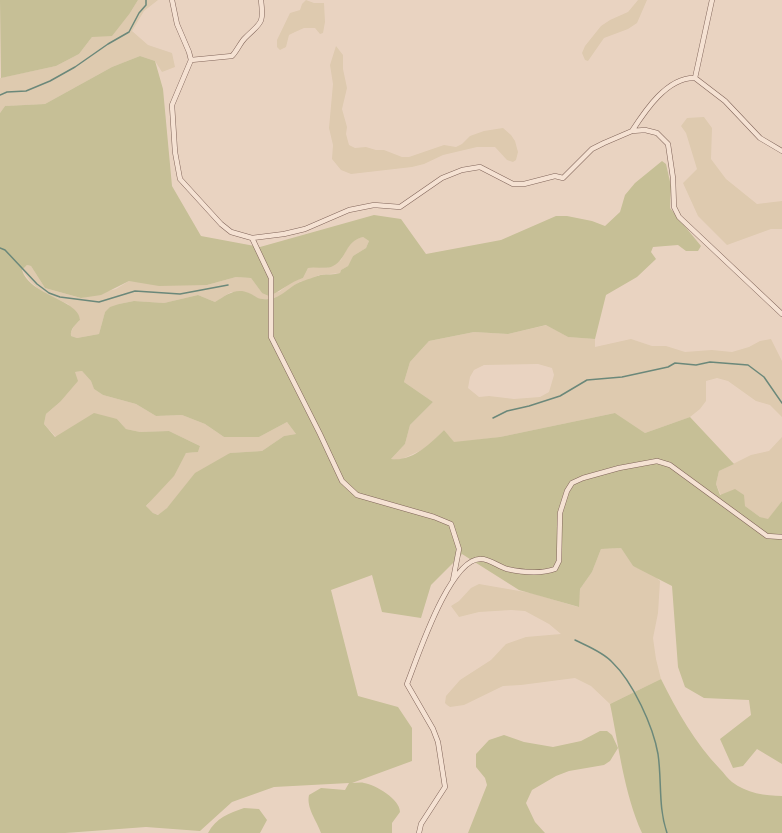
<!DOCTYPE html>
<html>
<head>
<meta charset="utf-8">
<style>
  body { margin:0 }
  canvas { display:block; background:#e9d3c1 }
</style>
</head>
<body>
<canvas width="782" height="833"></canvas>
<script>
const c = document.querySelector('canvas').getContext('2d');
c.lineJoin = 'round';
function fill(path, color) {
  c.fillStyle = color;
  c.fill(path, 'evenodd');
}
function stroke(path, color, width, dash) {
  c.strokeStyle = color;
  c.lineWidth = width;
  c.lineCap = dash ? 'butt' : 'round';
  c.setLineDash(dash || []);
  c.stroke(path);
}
fill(new Path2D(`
  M 138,0 L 158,0 L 144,11 L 132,31 L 148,45 L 172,53 L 175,67 L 162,72 L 155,61 L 140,56 L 112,67 L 45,104 L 5,106 L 0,113 L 0,78 L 56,66 L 79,54 L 92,37 L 130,13 Z
  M 306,0 L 314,3 L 324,3 L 325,22 L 323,33 L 320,34 L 315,28 L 304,28 L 295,32 L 289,35 L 286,47 L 280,50 L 277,47 L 277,40 L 290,13 L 300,10 L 302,4 Z
  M 638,0 L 647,0 L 637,23 L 628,29 L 604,38 L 588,61 L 585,60 L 582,53 L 585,46 L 601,26 L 610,20 L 628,12 Z
  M 336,46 L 343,55 L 343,69 L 347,88 L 342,109 L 347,127 L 346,134 L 349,145 L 355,148 L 366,147 L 376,150 L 384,150 L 402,157 L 409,157 L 444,145 L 456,147 L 462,144 L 470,136 L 484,131 L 503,128 L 511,135 L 515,141 L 518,152 L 516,160 L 513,162 L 507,160 L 495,147 L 477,147 L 443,155 L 424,164 L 412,167 L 351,174 L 341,170 L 332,159 L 333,145 L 329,128 L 333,84 L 330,65 Z
  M 704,117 L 712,128 L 711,159 L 726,179 L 757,204 L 782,201 L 782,229 L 771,229 L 727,245 L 698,216 L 683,183 L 697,169 L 686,133 L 681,126 L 687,118 Z
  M 363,237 L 369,241 L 366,248 L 353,256 L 348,266 L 341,270 L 340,273 L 319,275 L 310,280 L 299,282 L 281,296 L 270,299 L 258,299 L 249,293 L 231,292 L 215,302 L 198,295 L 164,303 L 134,301 L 119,304 L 105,312 L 99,334 L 77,338 L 71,336 L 71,332 L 74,326 L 80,320 L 68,304 L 43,293 L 30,281 L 22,270 L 27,265 L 31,266 L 45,288 L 81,298 L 116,289 L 129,281 L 207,285 L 236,277 L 251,278 L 262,293 L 279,292 L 293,281 L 303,278 L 308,268 L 315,267 L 327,268 L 341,260 L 350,243 L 356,239 Z
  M 547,325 L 568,337 L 595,339 L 595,347 L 631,339 L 652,346 L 666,346 L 685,352 L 712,350 L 732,352 L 749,347 L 760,341 L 771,339 L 782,361 L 782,417 L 770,405 L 756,401 L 728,381 L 717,378 L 706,381 L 706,401 L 700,409 L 690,417 L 645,433 L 615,413 L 500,437 L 454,443 L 444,430 L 426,448 L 400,460 L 391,459 L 405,444 L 410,425 L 433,402 L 404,382 L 410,362 L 429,341 L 474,332 L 508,334 ZM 538,364 L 552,368 L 554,375 L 549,392 L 540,397 L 514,399 L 489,396 L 479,397 L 468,388 L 470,377 L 474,370 L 484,365 Z
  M 82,371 L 91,381 L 94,389 L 103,395 L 136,404 L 156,416 L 182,415 L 205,424 L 224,437 L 259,437 L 287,422 L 296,434 L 284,436 L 262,451 L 230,453 L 159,515 L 153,513 L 146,507 L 186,453 L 198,452 L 200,446 L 169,431 L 140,432 L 126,429 L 117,419 L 56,437 L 44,424 L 46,414 L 60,402 L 75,372 Z
  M 782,437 L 782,501 L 768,520 L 760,517 L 745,506 L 721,495 L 716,484 L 719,471 L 751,455 L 769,451 Z
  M 621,548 L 633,566 L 654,575 L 660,581 L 658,613 L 653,638 L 656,659 L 661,679 L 610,704 L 591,686 L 575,678 L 521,685 L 503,686 L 464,705 L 450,707 L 447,705 L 445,703 L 446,696 L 460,680 L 491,660 L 506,644 L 526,637 L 561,634 L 549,624 L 525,611 L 511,610 L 479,612 L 459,617 L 451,606 L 459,601 L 471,588 L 479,584 L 531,593 L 578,607 L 580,589 L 592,572 L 601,549 Z`), '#decaaf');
fill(new Path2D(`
  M 0,0 L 138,0 L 130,13 L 112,36 L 92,37 L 79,54 L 56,66 L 1,78 Z
  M 140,56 L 155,61 L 163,89 L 172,186 L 201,236 L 260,247 L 374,215 L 401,219 L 426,254 L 501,240 L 556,216 L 567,216 L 592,221 L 605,226 L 620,212 L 625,195 L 635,183 L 662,161 L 666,164 L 671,186 L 670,208 L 701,246 L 698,251 L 686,251 L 678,245 L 653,247 L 651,252 L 656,259 L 637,277 L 606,295 L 595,339 L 568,337 L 546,325 L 508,334 L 474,332 L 429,341 L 410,362 L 404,382 L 433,402 L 410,425 L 405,444 L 391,459 C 412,462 430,444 444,430 L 454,442 L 500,437 L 615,413 L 645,433 L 690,417 L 734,464 L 719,471 L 716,484 L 720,495 L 735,489 L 744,495 L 745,506 L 760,517 L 768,519 L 782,501 L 782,764 L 757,749 L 743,766 L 733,768 L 720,739 L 751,715 L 749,700 L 704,698 L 685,687 L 678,667 L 672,586 L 633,566 L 621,548 L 601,549 L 592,572 L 580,589 L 579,607 L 519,590 L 462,554 L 431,585 L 421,618 L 382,612 L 372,575 L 331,590 L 358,696 L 398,707 L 412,728 L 412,761 L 352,783 C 356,783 361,782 364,783 C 376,785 400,799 400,812 L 392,823 L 392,833 L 321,833 C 317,821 306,808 309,795 L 321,788 L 345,790 L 349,783 L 274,787 L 232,802 L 200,831 L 146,827 L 65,833 L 0,833 L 0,113 L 5,106 L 45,104 L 112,67 ZM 363,237 L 369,241 L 366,248 L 353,256 L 348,266 L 341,270 L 340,273 C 334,275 328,274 321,275 C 320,275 300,282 298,283 C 288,288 281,298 269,299 C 257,300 258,297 249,293 C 236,287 226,295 215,302 L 198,295 L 164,303 L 134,301 L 119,304 L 110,307 L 105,312 L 99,334 L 77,338 L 71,336 C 70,329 75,325 80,320 C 80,300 30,296 22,270 L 27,265 L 31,266 L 45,288 L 81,298 L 101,295 L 129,281 L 159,286 L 207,285 L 236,277 L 251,278 L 262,293 L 269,296 C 281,291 290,282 303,278 L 308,268 C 317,266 325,270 333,266 C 348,258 344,242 363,237 ZM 82,371 L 91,381 L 94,389 L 103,395 L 136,404 L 156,416 L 182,415 L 205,424 L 224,437 L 259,437 L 287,422 L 296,434 L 284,436 L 262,451 L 230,453 L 195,473 L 167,508 L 158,515 L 153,513 L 146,506 L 174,476 L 186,453 L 198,452 L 200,446 L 169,431 L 140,432 L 126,429 L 117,419 L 94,413 L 55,437 L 44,424 L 46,414 L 60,402 L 78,381 L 75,372 Z
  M 661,679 C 677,711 695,743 720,769 C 724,773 728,779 732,782 C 746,793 766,796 782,796 L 782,833 L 642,833 C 624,793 619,747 610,704 Z
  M 600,731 L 607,731 L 612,735 L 618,748 L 610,761 L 604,765 L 569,771 L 556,776 L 532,790 L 526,803 L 535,822 L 545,833 L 468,833 L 487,785 L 485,778 L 476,767 L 476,754 L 489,740 L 504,735 L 524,742 L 553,747 L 581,741 Z
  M 244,808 L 259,809 L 267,820 L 260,833 L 208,833 C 216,818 229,813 244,808 Z`), '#c6bf96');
stroke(new Path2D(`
  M 0,95 L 7,92 L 26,91 L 50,81 L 75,67 L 108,44 L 129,32 L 139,13 L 146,5 L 146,0
  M 0,248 L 5,250 L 37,284 L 49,293 L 60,297 L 99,302 L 135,291 L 180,294 L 228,285
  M 493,418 L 507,411 L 529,406 L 560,396 L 587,380 L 622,377 L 668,367 L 675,363 L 696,365 L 710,362 L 748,365 L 764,377 L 782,403
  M 575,640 C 587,646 603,652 612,662 C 633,682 653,726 658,754 C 662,781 658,807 667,833`), '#6b887a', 1.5);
const street = new Path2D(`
  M 172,0 L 177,24 L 189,52 L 191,60 L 172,105 L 175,152 L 180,179 L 221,224 L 231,232 L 252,238 L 284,234 L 305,229 L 349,210 L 374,205 L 400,207 L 442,178 L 462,170 L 480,167 L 513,184 L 524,184 L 555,176 L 563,178 L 592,149 L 604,143 L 632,131 L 645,130 L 657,133 L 668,144 L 673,178 L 674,207 L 679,217 L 782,314
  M 191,60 L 232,56 C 237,51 240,43 245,38 C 261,22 264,25 261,0
  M 695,78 L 712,0
  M 632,131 C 645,111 667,77 695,78 L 725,101 L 760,138 L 782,151
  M 252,238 L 271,278 L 271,337 L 320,434 L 342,481 L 357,495 L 434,517 L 451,524 L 459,549 L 453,580
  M 419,833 L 421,824 L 445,787 L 438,742 L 433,729 L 407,684 C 417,659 450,557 481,559 C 490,559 499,567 507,569 C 521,572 541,574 555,569 L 559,561 L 560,513 L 567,491 L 572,483 L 583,478 L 619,468 L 657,461 L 670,465 L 767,536 L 782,537`);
stroke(street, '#81655a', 5.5);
stroke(street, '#f5e2d3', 4.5);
</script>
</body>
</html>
